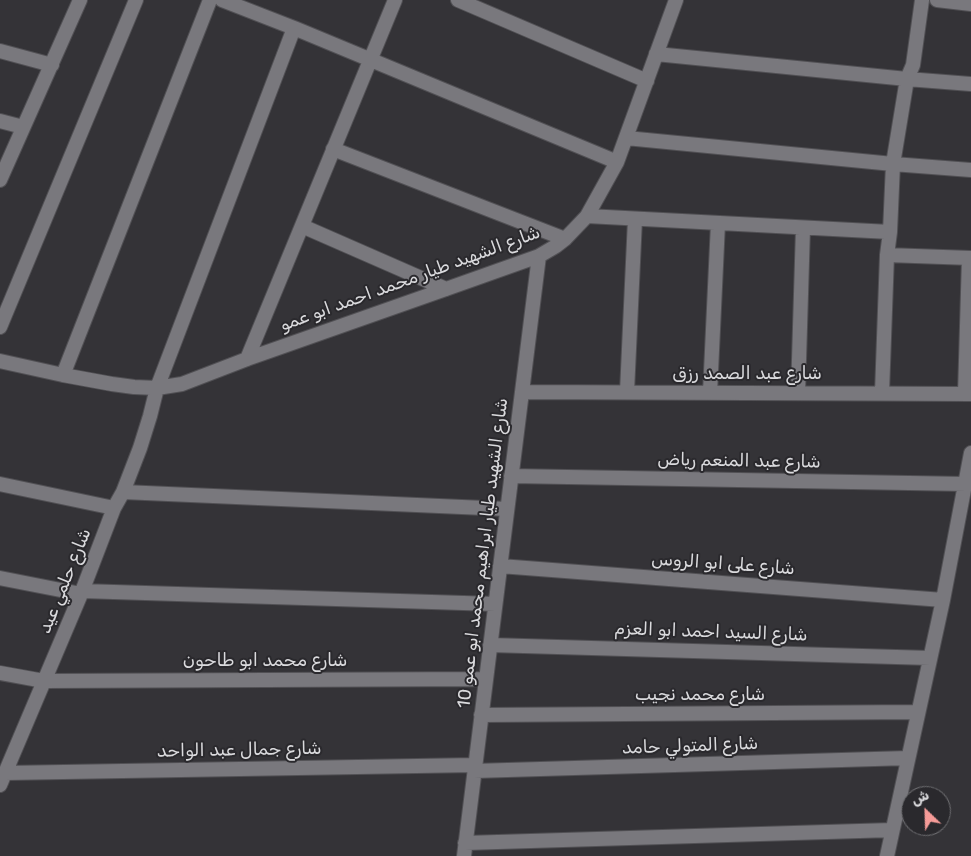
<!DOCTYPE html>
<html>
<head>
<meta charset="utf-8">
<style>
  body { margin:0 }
  #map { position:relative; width:971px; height:856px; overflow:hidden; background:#343337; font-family:Rubik,"Noto Naskh Arabic",sans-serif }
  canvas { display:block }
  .north { position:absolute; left:901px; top:786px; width:50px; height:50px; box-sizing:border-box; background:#2a292d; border:1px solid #707073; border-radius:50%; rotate:336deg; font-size:14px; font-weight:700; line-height:20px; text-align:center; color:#dadadd }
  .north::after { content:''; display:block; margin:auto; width:18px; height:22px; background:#f59b98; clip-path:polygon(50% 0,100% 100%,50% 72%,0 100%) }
</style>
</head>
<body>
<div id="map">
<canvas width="971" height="856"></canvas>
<div class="north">ش</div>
</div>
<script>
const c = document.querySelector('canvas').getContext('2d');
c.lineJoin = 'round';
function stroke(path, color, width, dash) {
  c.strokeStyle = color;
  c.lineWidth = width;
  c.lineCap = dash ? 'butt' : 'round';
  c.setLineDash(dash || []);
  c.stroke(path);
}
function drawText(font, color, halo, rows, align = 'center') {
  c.font = font + ' Rubik,"Noto Naskh Arabic",sans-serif';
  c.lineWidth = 4;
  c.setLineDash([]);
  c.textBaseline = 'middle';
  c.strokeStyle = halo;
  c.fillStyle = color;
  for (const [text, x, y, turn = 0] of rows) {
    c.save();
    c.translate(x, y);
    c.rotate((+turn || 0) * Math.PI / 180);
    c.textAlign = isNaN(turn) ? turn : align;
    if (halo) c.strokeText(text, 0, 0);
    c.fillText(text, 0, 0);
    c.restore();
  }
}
const minor = new Path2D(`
  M 222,0 L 294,28 L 617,162
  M 458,0 L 647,81
  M 937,0 L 971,4
  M 0,51 L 52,65
  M 656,54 L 907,79 L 971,84
  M 0,121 L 23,127
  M 626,138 L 893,164 L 971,170
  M 333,149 L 565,239
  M 0,180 L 80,0
  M 587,216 L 890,232
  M 302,226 L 446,289
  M 887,255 L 971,258
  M 0,327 L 136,0
  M 247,359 L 395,0
  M 0,361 L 63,375 L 112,384 L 134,387 L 157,388 L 182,384 L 247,359 L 446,289 L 539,256 L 556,246 L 565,239 L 587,216 L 617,162 L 676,0
  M 63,375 L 210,0
  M 522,392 L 971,394
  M 627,392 L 635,219
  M 710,393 L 718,223
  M 798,393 L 803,228
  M 882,393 L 887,255 L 890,232 L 893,164 L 907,79 L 913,65 L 922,0
  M 965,394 L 969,258
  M 511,476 L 966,484
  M 0,484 L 114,508
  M 123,492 L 507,509
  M 500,566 L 943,600
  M 0,578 L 81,594
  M 82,591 L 495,604
  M 490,645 L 930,658
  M 0,673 L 44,681 L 486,679
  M 481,715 L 918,712
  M 474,771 L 908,758
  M 5,773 L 475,765
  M 0,785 L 81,594 L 114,508 L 123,492 L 140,448 L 150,416 L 157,388 L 294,28
  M 465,843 L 892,830
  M 464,856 L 539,256
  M 887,856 L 943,600 L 971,453`);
stroke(minor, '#515054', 16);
stroke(minor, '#79787d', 14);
drawText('18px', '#dadadd', '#2a292d', [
  ["شارع الشهيد طيار محمد احمد ابو عمو",410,279,-20],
  ["شارع عبد الصمد رزق",747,374],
  ["شارع عبد المنعم رياض",739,461,1],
  ["شارع الشهيد طيار ابراهيم محمد ابو عمو 10",483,553,-83],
  ["شارع على ابو الروس",723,564,4],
  ["شارع حلمي عيد",65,581,-68],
  ["شارع السيد احمد ابو العزم",711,632,2],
  ["شارع محمد ابو طاحون",265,661],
  ["شارع محمد نجيب",700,695],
  ["شارع المتولي حامد",690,746,-2],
  ["شارع جمال عبد الواحد",239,750,-1]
]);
</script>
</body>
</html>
